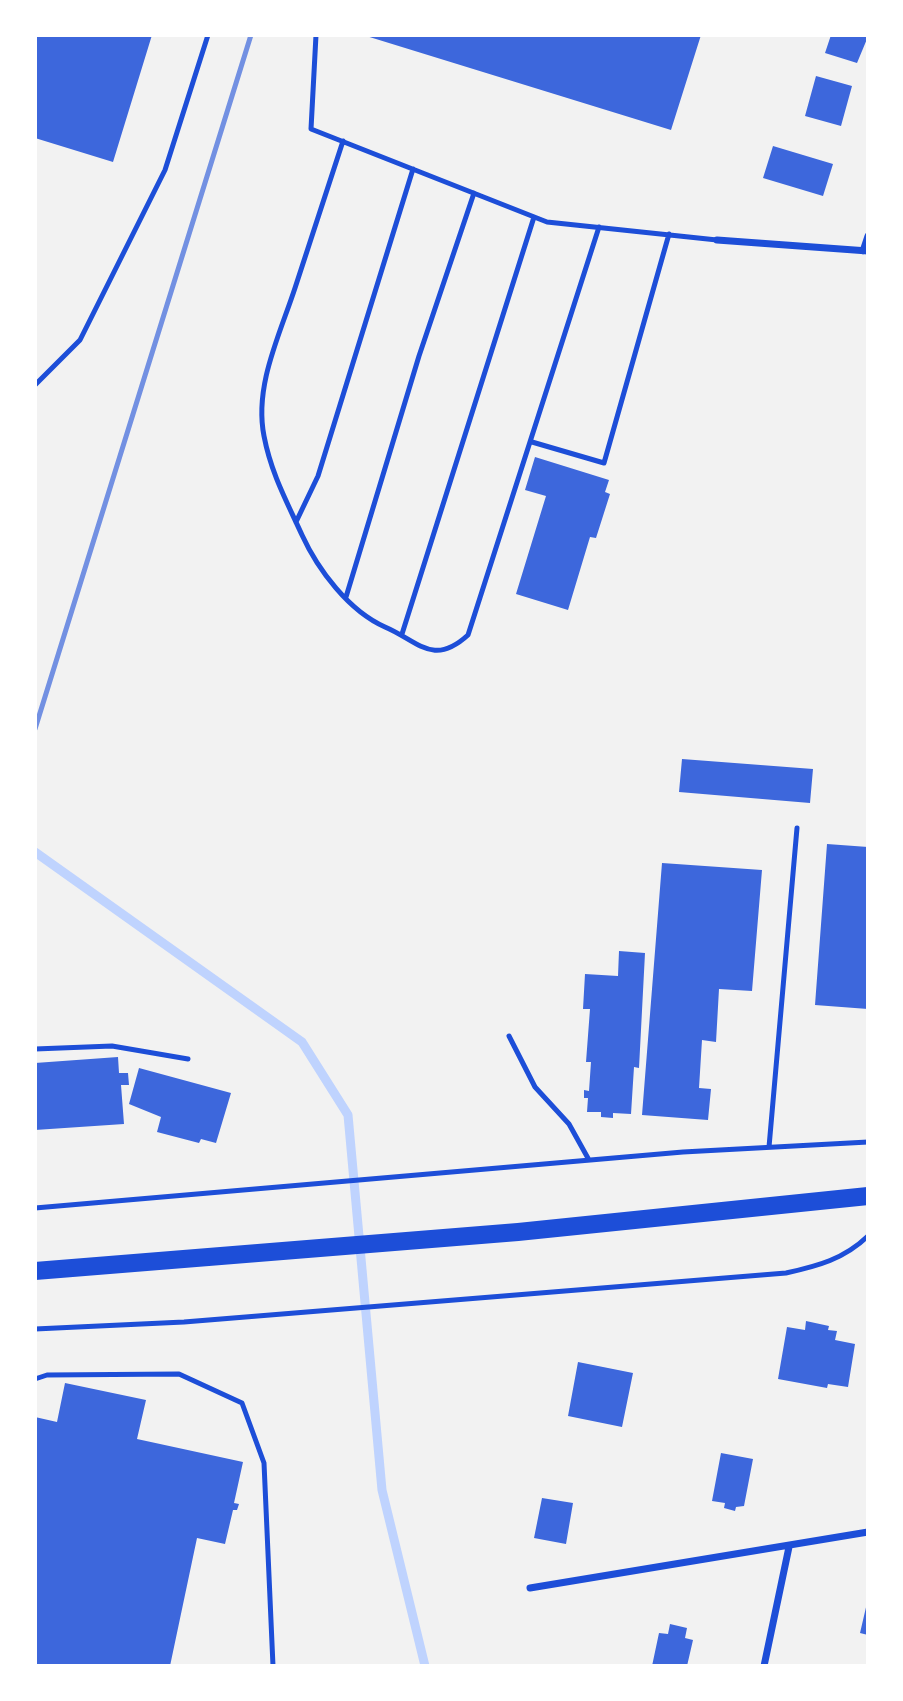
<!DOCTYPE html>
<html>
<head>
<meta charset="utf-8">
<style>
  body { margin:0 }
  #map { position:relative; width:903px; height:1701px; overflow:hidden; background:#f2f2f2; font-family:"Varela Round",sans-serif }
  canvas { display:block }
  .frame { position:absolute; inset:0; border:37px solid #fff; pointer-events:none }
</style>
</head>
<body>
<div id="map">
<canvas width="903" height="1701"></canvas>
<div class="frame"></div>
</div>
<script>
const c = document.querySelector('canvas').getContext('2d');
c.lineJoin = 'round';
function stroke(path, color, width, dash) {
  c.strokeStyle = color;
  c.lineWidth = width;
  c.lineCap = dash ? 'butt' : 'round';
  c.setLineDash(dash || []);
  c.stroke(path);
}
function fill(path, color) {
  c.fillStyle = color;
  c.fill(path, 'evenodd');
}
stroke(new Path2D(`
  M 35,852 L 302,1042 L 348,1115 L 382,1490 L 425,1666`), '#bfd3fe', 9);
fill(new Path2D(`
  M 35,35 L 152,35 L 113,162 L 35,138 Z
  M 363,35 L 701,35 L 671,130 Z
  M 831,35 L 866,35 L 867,39 L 857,63 L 825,53 Z
  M 816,76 L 852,86 L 841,126 L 805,116 Z
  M 773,146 L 833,164 L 823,196 L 763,178 Z
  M 535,457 L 609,480 L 605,492 L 610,494 L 596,538 L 590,537 L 568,610 L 516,594 L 546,496 L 525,490 Z
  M 682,759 L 813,769 L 810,803 L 679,792 Z
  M 827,844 L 868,847 L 868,1009 L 815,1005 Z
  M 662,863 L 762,870 L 752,991 L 719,989 L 716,1042 L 702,1040 L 699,1088 L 711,1089 L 708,1120 L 642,1115 Z
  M 619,951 L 645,953 L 639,1068 L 634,1067 L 631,1114 L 613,1113 L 613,1118 L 601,1117 L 601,1112 L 587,1112 L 588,1098 L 584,1098 L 584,1090 L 589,1091 L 591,1062 L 586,1062 L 590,1009 L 583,1009 L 585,974 L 618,976 Z
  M 118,1057 L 119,1073 L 128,1073 L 129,1085 L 121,1085 L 124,1124 L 35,1130 L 35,1063 Z
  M 139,1068 L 231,1093 L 216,1143 L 201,1139 L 199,1143 L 157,1132 L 161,1117 L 129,1104 Z
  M 806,1321 L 829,1326 L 828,1330 L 837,1331 L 835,1340 L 855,1344 L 848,1387 L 828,1384 L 827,1388 L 778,1379 L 787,1327 L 805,1330 Z
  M 578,1362 L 633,1373 L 622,1427 L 568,1416 Z
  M 65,1383 L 146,1400 L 137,1439 L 243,1462 L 234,1503 L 239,1504 L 237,1510 L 233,1510 L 225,1544 L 197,1538 L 170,1666 L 35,1666 L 35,1417 L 57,1422 Z
  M 721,1453 L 753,1459 L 744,1506 L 736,1507 L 735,1511 L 724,1508 L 725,1503 L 712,1501 Z
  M 542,1498 L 573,1503 L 566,1544 L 534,1538 Z
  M 867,1603 L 868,1603 L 868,1635 L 860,1633 Z
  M 670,1624 L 687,1628 L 685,1638 L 693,1640 L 687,1666 L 652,1666 L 659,1633 L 668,1634 Z`), '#3d67dc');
stroke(new Path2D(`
  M 316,35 L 311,129 L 547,222 L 717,240
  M 343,141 C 327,190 311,239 295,288 C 280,334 254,386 264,436 C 271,473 287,502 302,535 C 318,570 349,611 385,627 C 418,641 433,667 468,635 L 599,227
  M 35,385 L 80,340 L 165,170 L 208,35
  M 532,442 L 604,463 L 669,234
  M 296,522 L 318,476 L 413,169
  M 346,597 L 419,356 L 474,193
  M 402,634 L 534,217
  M 509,1036 L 535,1087 L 569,1124 L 589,1160
  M 35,1049 L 112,1046 L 188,1059
  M 769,1147 L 797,828
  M 35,1208 L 683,1152 L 868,1142
  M 35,1329 L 184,1322 L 786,1273 C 818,1266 844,1259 868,1236
  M 35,1379 L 47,1375 L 179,1374 L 242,1403 L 264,1463 L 273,1666`), '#1d4ed8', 5);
stroke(new Path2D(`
  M 717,240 L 868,251
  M 863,251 L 868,236
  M 530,1588 L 868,1532
  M 764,1666 L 789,1547`), '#1d4ed8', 7);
stroke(new Path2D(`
  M 35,1271 L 518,1232 L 868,1196`), '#1d4ed8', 18);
stroke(new Path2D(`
  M 35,729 L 251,35`), '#7290e2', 5);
</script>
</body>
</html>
